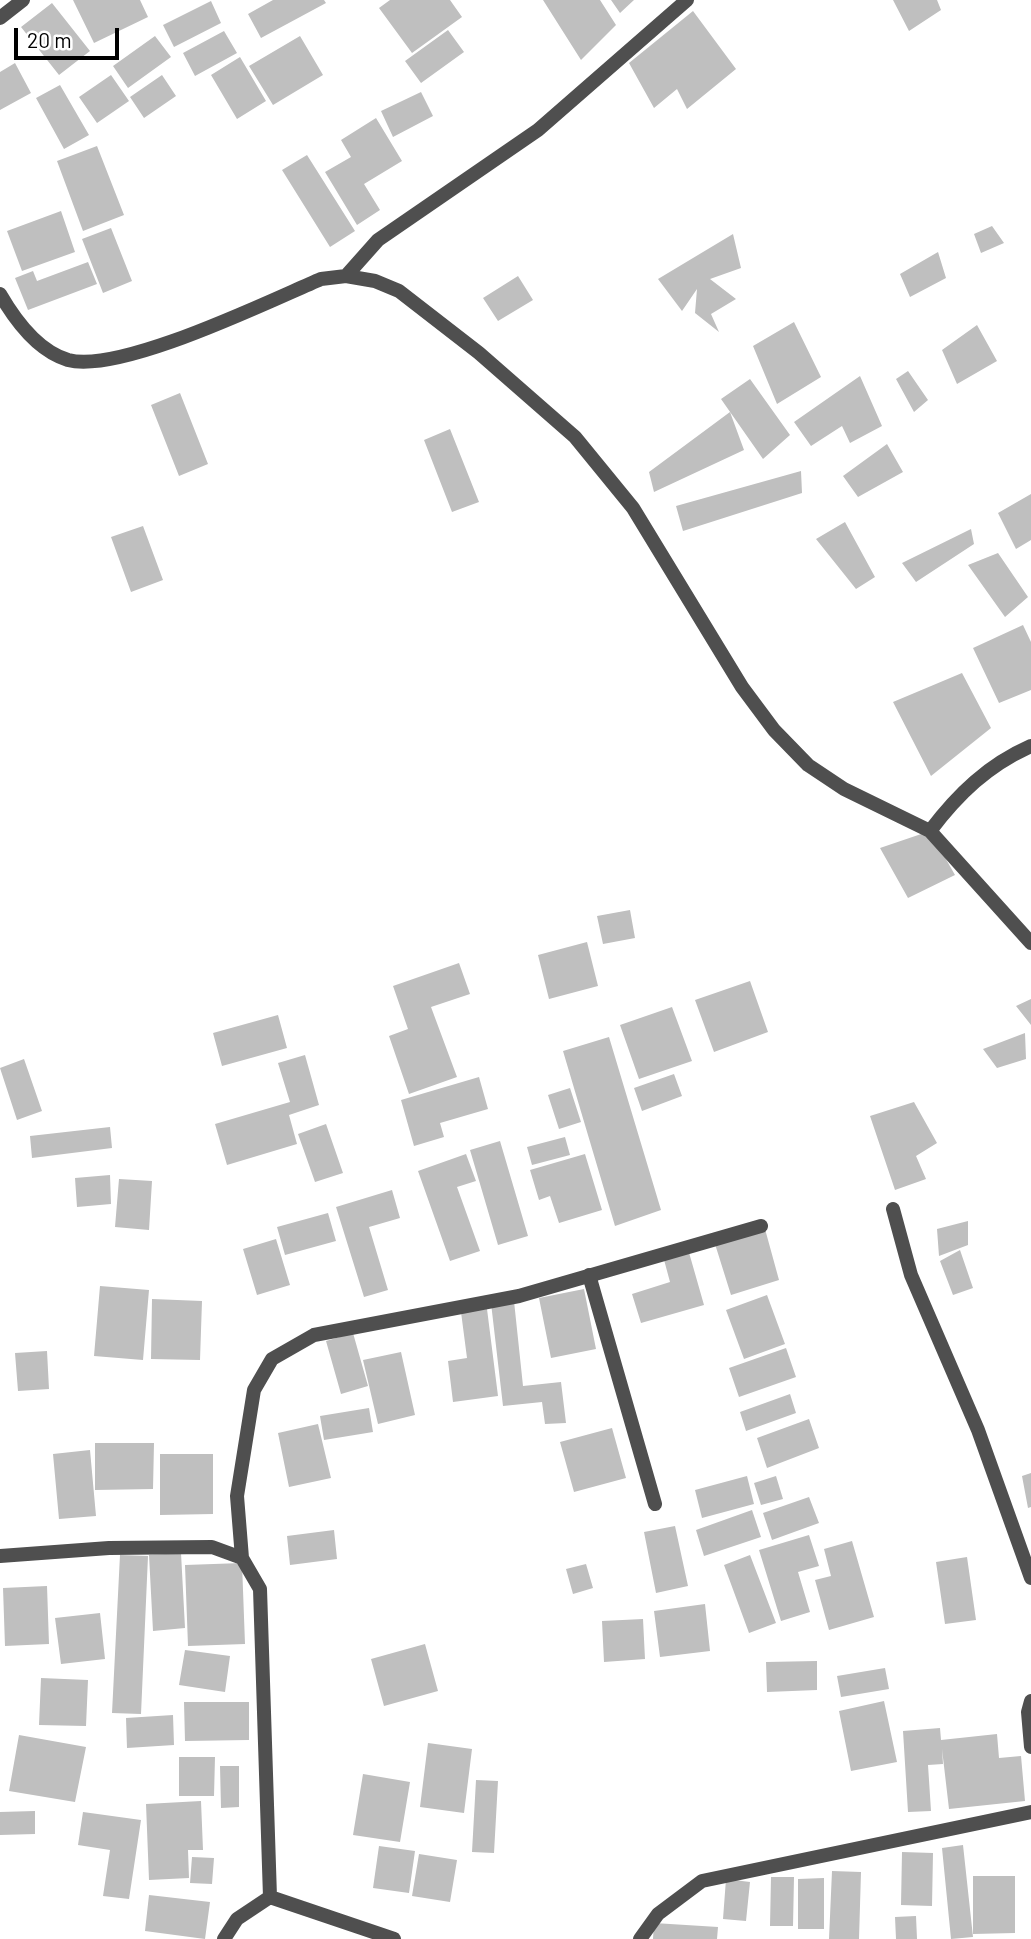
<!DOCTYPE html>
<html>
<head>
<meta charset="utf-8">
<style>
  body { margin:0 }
  #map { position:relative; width:1031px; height:1939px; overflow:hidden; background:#fff; font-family:Barlow,sans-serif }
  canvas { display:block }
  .scale { position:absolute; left:14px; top:28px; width:105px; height:32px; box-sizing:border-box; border:4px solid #000; border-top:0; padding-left:9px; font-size:21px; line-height:24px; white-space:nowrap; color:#000; -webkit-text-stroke:5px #fff; paint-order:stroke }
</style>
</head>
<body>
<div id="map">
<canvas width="1031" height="1939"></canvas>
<div class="scale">20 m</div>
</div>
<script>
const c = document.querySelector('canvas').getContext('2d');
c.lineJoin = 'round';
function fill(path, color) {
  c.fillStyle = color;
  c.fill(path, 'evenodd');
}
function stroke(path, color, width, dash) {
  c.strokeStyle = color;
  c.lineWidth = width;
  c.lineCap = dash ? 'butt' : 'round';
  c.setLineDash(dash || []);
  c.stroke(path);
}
fill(new Path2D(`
  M 73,0 L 140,0 L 148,17 L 94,43 Z
  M 273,0 L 324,0 L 326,3 L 261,38 L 248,14 Z
  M 390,0 L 450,0 L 462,17 L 412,53 L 379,8 Z
  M 543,0 L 600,0 L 616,25 L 581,60 Z
  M 611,0 L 634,0 L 620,13 Z
  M 893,0 L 937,0 L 941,10 L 909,31 Z
  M 211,1 L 221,23 L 174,47 L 163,25 Z
  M 52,3 L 90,51 L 59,75 L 21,27 Z
  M 693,11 L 736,69 L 687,109 L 677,89 L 654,108 L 629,63 Z
  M 448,30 L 464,52 L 421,83 L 405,61 Z
  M 224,31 L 237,53 L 195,76 L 183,53 Z
  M 155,36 L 171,57 L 128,88 L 113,66 Z
  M 300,36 L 323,75 L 273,105 L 249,66 Z
  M 240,57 L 266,101 L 237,119 L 211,75 Z
  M 15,63 L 31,93 L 0,110 L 0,72 Z
  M 111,75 L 129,101 L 97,123 L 79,97 Z
  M 162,75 L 176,96 L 144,118 L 130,97 Z
  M 60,85 L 89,135 L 64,149 L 36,98 Z
  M 421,92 L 433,116 L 393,137 L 381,111 Z
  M 376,118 L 402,161 L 364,184 L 380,210 L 357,225 L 325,172 L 351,157 L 341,140 Z
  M 97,146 L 124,215 L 83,231 L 57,161 Z
  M 307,155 L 355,231 L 330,247 L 282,170 Z
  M 61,211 L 75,252 L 22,271 L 7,231 Z
  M 992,226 L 1004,243 L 981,253 L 974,234 Z
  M 111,228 L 132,281 L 103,293 L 82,239 Z
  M 733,234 L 741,268 L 710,279 L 736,299 L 711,314 L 719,332 L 695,313 L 697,289 L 682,311 L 658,279 Z
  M 938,252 L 946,278 L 910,297 L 900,274 Z
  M 88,262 L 97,284 L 28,310 L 15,278 L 33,271 L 37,281 Z
  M 518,276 L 533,300 L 498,321 L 483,298 Z
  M 794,322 L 821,377 L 777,404 L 753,346 Z
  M 977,325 L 997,361 L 957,384 L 942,350 Z
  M 908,371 L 928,400 L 914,412 L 896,379 Z
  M 860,376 L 882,426 L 850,443 L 842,426 L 811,446 L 794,422 Z
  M 750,379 L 790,435 L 763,459 L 721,399 Z
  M 180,393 L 208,464 L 179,476 L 151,405 Z
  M 730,412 L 744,450 L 654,492 L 649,472 Z
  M 450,429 L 479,502 L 452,512 L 424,440 Z
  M 887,444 L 903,472 L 858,497 L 843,476 Z
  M 801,471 L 802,493 L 683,531 L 676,506 Z
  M 1031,494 L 1031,540 L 1016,549 L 998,513 Z
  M 845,522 L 875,577 L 856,589 L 816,539 Z
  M 143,526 L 163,580 L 131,592 L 111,537 Z
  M 971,529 L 974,544 L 916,582 L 902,563 Z
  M 998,553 L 1028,597 L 1005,617 L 968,565 Z
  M 1023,625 L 1031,642 L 1031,690 L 999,703 L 973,648 Z
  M 962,673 L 991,728 L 931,776 L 893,702 Z
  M 930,831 L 955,875 L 908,898 L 880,848 Z
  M 630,910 L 635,938 L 603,944 L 597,916 Z
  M 587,942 L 598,986 L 549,999 L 538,955 Z
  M 459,963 L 470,994 L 431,1007 L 457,1077 L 409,1094 L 389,1036 L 408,1029 L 393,986 Z
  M 750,981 L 768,1032 L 714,1052 L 695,1000 Z
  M 1031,999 L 1031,1025 L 1016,1006 Z
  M 672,1007 L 692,1061 L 639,1079 L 620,1025 Z
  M 278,1015 L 287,1048 L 222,1066 L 213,1033 Z
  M 1025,1033 L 1026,1059 L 997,1068 L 983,1049 Z
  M 609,1037 L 661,1210 L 615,1226 L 563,1051 Z
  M 305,1055 L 319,1105 L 289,1115 L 297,1144 L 227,1165 L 215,1124 L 290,1102 L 278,1063 Z
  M 24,1059 L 42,1111 L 17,1120 L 0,1068 Z
  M 674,1074 L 682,1096 L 642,1111 L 634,1088 Z
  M 479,1077 L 488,1109 L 440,1123 L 444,1137 L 414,1146 L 401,1100 Z
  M 570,1088 L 581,1122 L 559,1129 L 548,1095 Z
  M 914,1102 L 937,1143 L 916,1156 L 926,1179 L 895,1190 L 870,1116 Z
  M 326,1124 L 343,1173 L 315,1182 L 298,1134 Z
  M 110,1127 L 112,1148 L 32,1158 L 30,1136 Z
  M 565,1137 L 570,1155 L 532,1165 L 527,1147 Z
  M 500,1141 L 528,1236 L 498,1245 L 470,1150 Z
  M 466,1154 L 476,1181 L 457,1187 L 480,1251 L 450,1261 L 418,1171 Z
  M 585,1154 L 602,1210 L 559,1223 L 550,1196 L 539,1200 L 530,1170 Z
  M 110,1175 L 111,1204 L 77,1207 L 75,1178 Z
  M 119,1179 L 152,1181 L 149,1230 L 115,1227 Z
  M 392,1190 L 400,1218 L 369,1227 L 388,1290 L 364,1297 L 336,1207 Z
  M 328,1213 L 336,1241 L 285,1255 L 277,1227 Z
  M 968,1221 L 968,1245 L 939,1256 L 937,1229 Z
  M 765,1229 L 779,1280 L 731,1295 L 715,1244 Z
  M 276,1239 L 290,1285 L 257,1295 L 243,1249 Z
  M 688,1249 L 704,1305 L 641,1323 L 632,1294 L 670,1282 L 663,1256 Z
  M 960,1250 L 973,1288 L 953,1295 L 940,1261 Z
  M 100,1286 L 149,1290 L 143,1360 L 94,1356 Z
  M 584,1289 L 596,1349 L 551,1358 L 539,1298 Z
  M 767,1295 L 785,1344 L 744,1359 L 726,1310 Z
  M 152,1299 L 202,1301 L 200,1360 L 151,1359 Z
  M 514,1301 L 523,1386 L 561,1382 L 566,1423 L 545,1424 L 542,1402 L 503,1406 L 491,1303 Z
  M 487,1309 L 498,1396 L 453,1402 L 448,1361 L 467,1358 L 461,1312 Z
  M 353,1333 L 368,1386 L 341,1394 L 326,1341 Z
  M 786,1348 L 796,1377 L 739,1397 L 729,1368 Z
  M 47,1351 L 49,1389 L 18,1391 L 15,1353 Z
  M 401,1352 L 415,1415 L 378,1424 L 363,1360 Z
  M 790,1394 L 796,1413 L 746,1431 L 740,1412 Z
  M 369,1408 L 373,1432 L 324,1440 L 320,1416 Z
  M 809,1419 L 819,1448 L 767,1468 L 757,1438 Z
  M 318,1424 L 331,1478 L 289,1487 L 278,1433 Z
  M 612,1428 L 626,1478 L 574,1492 L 560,1442 Z
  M 95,1443 L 154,1443 L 153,1489 L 95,1490 Z
  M 90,1450 L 96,1516 L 59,1519 L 53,1454 Z
  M 160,1454 L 213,1454 L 213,1514 L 160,1515 Z
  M 1031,1473 L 1031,1507 L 1028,1508 L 1022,1476 Z
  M 747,1476 L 754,1504 L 702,1518 L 695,1490 Z
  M 776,1476 L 783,1499 L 761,1505 L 754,1483 Z
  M 809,1497 L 819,1523 L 772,1540 L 763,1513 Z
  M 752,1510 L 761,1537 L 704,1556 L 696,1530 Z
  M 675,1526 L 688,1586 L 656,1593 L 644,1532 Z
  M 334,1530 L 337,1559 L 290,1565 L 287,1536 Z
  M 809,1535 L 819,1566 L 798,1572 L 810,1612 L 781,1621 L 759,1550 Z
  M 852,1541 L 874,1617 L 829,1630 L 815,1580 L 831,1576 L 824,1549 Z
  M 181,1553 L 185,1628 L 153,1631 L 149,1555 Z
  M 120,1555 L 148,1556 L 141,1714 L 112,1713 Z
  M 750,1555 L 776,1623 L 749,1633 L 724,1565 Z
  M 967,1557 L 976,1620 L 945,1624 L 936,1562 Z
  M 242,1563 L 245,1644 L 188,1646 L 185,1565 Z
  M 586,1564 L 593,1588 L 573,1594 L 566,1569 Z
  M 47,1586 L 49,1644 L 5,1646 L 3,1588 Z
  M 705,1604 L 710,1651 L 660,1657 L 654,1611 Z
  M 100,1613 L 105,1659 L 61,1664 L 55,1618 Z
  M 643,1619 L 645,1659 L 604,1662 L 602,1621 Z
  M 425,1644 L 438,1691 L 384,1706 L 371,1659 Z
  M 185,1650 L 230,1656 L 225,1692 L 179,1685 Z
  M 817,1661 L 817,1690 L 767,1692 L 766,1662 Z
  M 885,1668 L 889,1689 L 841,1697 L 837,1676 Z
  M 41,1678 L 88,1680 L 86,1726 L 39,1725 Z
  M 884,1701 L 897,1762 L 851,1771 L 839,1711 Z
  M 184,1702 L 249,1702 L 249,1740 L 185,1741 Z
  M 173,1715 L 174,1745 L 127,1748 L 126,1718 Z
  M 940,1728 L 941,1740 L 997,1734 L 999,1758 L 1021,1756 L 1025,1801 L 949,1809 L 942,1749 L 943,1764 L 928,1765 L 931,1811 L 908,1812 L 903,1731 Z
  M 19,1735 L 86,1747 L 75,1802 L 9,1791 Z
  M 428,1743 L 472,1749 L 464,1813 L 420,1807 Z
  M 179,1757 L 215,1757 L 214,1796 L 179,1796 Z
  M 220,1766 L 239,1766 L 239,1807 L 221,1808 Z
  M 363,1774 L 410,1782 L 400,1842 L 353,1835 Z
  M 476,1780 L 498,1781 L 494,1853 L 472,1852 Z
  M 201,1801 L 203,1850 L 188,1850 L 189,1878 L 149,1880 L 146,1804 Z
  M 35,1811 L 35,1834 L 0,1835 L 0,1812 Z
  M 83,1812 L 141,1820 L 129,1899 L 103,1896 L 110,1850 L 78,1845 Z
  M 963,1845 L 973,1937 L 951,1939 L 942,1848 Z
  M 379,1846 L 415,1851 L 409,1893 L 373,1888 Z
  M 902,1852 L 933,1853 L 932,1906 L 901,1905 Z
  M 419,1854 L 457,1860 L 450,1902 L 412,1896 Z
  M 192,1857 L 214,1858 L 212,1884 L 190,1883 Z
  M 832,1871 L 861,1872 L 859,1939 L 829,1939 Z
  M 973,1876 L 1015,1876 L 1015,1933 L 973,1934 Z
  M 771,1877 L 794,1877 L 793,1926 L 770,1926 Z
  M 824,1878 L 824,1929 L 798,1929 L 798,1879 Z
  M 726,1879 L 750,1882 L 746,1921 L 723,1919 Z
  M 149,1895 L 210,1902 L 205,1939 L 145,1931 Z
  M 916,1916 L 917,1939 L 896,1939 L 895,1917 Z
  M 654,1923 L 718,1927 L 717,1939 L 653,1939 Z`), '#bfbfbf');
stroke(new Path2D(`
  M 0,18 L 23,0
  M 346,276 L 378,240 L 538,130 L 687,0
  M 0,294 C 15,320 38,351 68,360 C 120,374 267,302 321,279 L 346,276 L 375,281 L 399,291 L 479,353 L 575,437 L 633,508 L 742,687 L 774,730 L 808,765 L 844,789 L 930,831 L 1031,943
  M 930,831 C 958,794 988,765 1031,746
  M 893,1209 L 911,1275 L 978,1430 L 1031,1578
  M 589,1275 L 655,1504
  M 0,1556 L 109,1548 L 212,1547 L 242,1558 L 260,1589 L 270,1897
  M 242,1558 L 237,1496 L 254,1390 L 272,1359 L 314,1335 L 519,1296 L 761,1226
  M 1031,1701 L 1028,1712 L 1031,1747
  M 224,1939 L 237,1919 L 270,1897 L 394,1939
  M 640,1939 L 658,1914 L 702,1881 L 1031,1812`), '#4f4f4f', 14);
</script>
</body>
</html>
